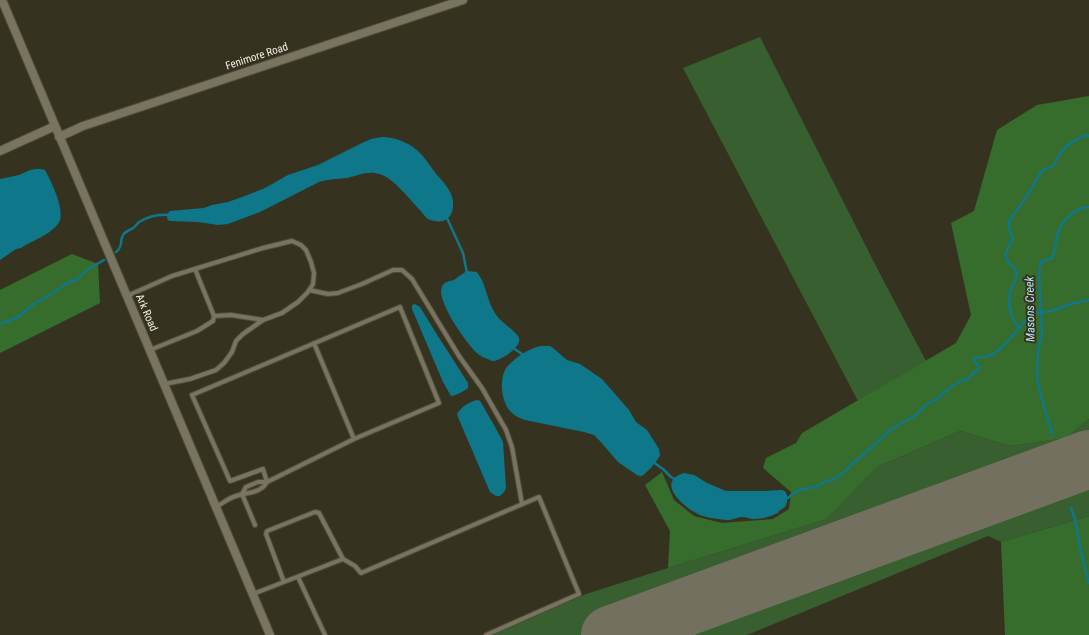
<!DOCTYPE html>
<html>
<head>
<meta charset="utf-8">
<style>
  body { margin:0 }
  canvas { display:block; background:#363220 }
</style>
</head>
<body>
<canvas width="1089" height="635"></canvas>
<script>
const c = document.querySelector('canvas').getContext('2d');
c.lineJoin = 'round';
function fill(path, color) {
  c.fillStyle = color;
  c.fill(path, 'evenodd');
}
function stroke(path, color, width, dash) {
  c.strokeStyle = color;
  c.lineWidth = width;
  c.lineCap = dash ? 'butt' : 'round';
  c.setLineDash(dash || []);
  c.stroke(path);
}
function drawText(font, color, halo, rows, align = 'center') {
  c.font = font + ' "Roboto Condensed",sans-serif';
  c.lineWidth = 4;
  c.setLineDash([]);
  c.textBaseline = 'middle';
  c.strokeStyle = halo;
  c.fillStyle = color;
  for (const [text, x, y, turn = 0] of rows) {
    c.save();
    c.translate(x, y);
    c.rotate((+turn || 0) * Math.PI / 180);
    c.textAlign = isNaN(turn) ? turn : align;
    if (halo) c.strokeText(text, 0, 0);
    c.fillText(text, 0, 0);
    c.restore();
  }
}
fill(new Path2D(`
  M 760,37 L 879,272 L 926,361 L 858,401 L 683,68 Z
  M 1089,419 L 1089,516 L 1001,542 L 988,536 L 747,635 L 489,635 L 586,594 L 668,568 L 827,519 L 877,467 L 960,431 L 1010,446 L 1066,438 Z`), '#375f2f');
fill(new Path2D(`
  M 1089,96 L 1089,419 L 1066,438 L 1010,446 L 960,431 L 877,467 L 827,519 L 668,568 L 670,531 L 645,485 L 662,472 L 674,500 L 694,516 L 722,523 L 773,519 L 789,509 L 791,492 L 763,468 L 766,458 L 796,443 L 802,433 L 956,343 L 971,315 L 951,223 L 974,211 L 997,130 L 1037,105 Z
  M 72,254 L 98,264 L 100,303 L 0,353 L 0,290 Z
  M 1089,516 L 1089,635 L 1005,635 L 1001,542 Z`), '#366c2c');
fill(new Path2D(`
  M 382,137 C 393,137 404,141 413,147 C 423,154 430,166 437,175 C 442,180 447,186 450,192 C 455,201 455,217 443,221 C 439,222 433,221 428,219 C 425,217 423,213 420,210 C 410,200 393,177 379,174 C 367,170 358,176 346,178 C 337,179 328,179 319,182 L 260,212 L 228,224 L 218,225 L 198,222 L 171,221 C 167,221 167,218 167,214 L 170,211 L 204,208 L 212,205 L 228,202 L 245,196 L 265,188 L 288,175 L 318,165 L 362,143 L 371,139 Z
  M 36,169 L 41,169 L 45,170 C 51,181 67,213 58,224 C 50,235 33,240 21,248 L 16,249 L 0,260 L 0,179 L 19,175 L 30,170 Z
  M 467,271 L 477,272 L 482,280 C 487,292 489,306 497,316 C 502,323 515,330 519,338 C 522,347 501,360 494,361 C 492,361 489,360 488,359 C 484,358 480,356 477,353 C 467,344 433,297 443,285 C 445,282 450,281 454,280 C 458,277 462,274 467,271 Z
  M 415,304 L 420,307 L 423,312 L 441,341 L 445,347 L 468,383 L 468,388 C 466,390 455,396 451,396 L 443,382 L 412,309 L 412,305 Z
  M 541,346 L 550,346 L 553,348 L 567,360 L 580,364 L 602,379 L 629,410 L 636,422 L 647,430 L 659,449 L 660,455 C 658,460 648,472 643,475 C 640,477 640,476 637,475 L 618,462 L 600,441 L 594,435 L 584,432 L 525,420 C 519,418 515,416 511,412 C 502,403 499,382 505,370 C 511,360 529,348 541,346 Z
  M 478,400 L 480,401 L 494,425 L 503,442 L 506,488 L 504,492 L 500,496 L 496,496 L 490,492 L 458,417 L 457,414 C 461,407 470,401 478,400 Z
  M 684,473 L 694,475 L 707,483 L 726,491 L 764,491 L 781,490 L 785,491 L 787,495 L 787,502 L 785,507 L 779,511 L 778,513 C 771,516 763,519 754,519 C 750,519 746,517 742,517 C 738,517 734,519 730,520 C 723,520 709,518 703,516 C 687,511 653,482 684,473 Z`), '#0f778a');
stroke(new Path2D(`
  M 446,216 L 463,253 L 467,273
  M 116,252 C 124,245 119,242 123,235 C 125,231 129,231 133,228 C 135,227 137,224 139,222 C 149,216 158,214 169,215
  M 0,324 L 18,317 L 34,304 L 50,295 L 69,282 L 78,279 L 85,271 L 104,260
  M 1019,328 C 1011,318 1006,301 1011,289 C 1013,284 1017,279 1017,274 C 1017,265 1004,265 1006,253 C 1007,247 1011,244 1013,239 L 1009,229 L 1009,221 L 1013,215 L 1027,196 L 1040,174 L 1042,171 L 1054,165 L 1060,153 L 1068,145 L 1083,136 L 1086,135 L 1089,136
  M 513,348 L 525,356
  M 1052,434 L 1040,392 L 1037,375 L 1038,353 L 1042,333 L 1039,276 L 1040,266 L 1042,261 L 1052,258 L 1053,256 C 1055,251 1055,246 1056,241 C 1058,229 1064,219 1074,212 C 1079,209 1083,207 1089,207
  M 653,462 L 663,469 L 671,477 L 676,480
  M 785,500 L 797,491 L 818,486 L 826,481 L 833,480 L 849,468 L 852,463 L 856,461 L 861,457 L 890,430 L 916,415 L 924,406 L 938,398 L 952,386 L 960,381 L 967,380 L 973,373 L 979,369 L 979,367 L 974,360 L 974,358 L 984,357 L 994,354 L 1007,342 L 1025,321 L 1030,316 L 1036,313 L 1051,311 L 1071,304 L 1089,300
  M 1071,508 L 1075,519 L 1080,548 L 1089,583`), '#0f778a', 2.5);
stroke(new Path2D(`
  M 610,635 L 1089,459`), '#747060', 58);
const lane = new Path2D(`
  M 309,290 L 328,294 L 338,293 L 362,284 L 393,270 L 402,270 L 412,279 L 459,356 L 482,388 L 506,430 L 512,447 L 522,504
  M 127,296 L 172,276 L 263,248 L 292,241 L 301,245 L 306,250 L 311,262 L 314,273 L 313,284 L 308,292 L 298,302 L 282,313 L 263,320 L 243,334 L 236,341 L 232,352 L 224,363 L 216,370 L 190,379 L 164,384
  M 214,316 L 231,315 L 263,320
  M 314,343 L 354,439
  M 150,350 L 197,331 L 213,321 L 214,316 L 195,269
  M 216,507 C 223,503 229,498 236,496 C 247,492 260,494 267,482 L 263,469 L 230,481 L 192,395 L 400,307 L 439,403 L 354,439 L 267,482 L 258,482 L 246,487 L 242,494 L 255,525
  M 298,577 L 325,635
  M 284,582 L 266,534 L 267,531 L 315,512 L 319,513 L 343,559
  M 253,594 L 343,559 L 355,566 L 361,573 L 539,497 L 579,594 L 486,635`);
const street = new Path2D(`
  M 2,0 L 270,635
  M 59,137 L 83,126 L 463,0
  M 0,151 L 55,126`);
stroke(lane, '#514d3d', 6);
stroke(street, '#514d3d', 10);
stroke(lane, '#787460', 4);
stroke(street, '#787460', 8);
drawText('11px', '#f2efe4', '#363220', [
  ["Fenimore Road",257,57,-18],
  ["Ark Road",146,313,67]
]);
drawText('italic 12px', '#b6ebf8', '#363220', [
  ["Masons Creek",1031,309,-91]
]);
</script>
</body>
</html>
